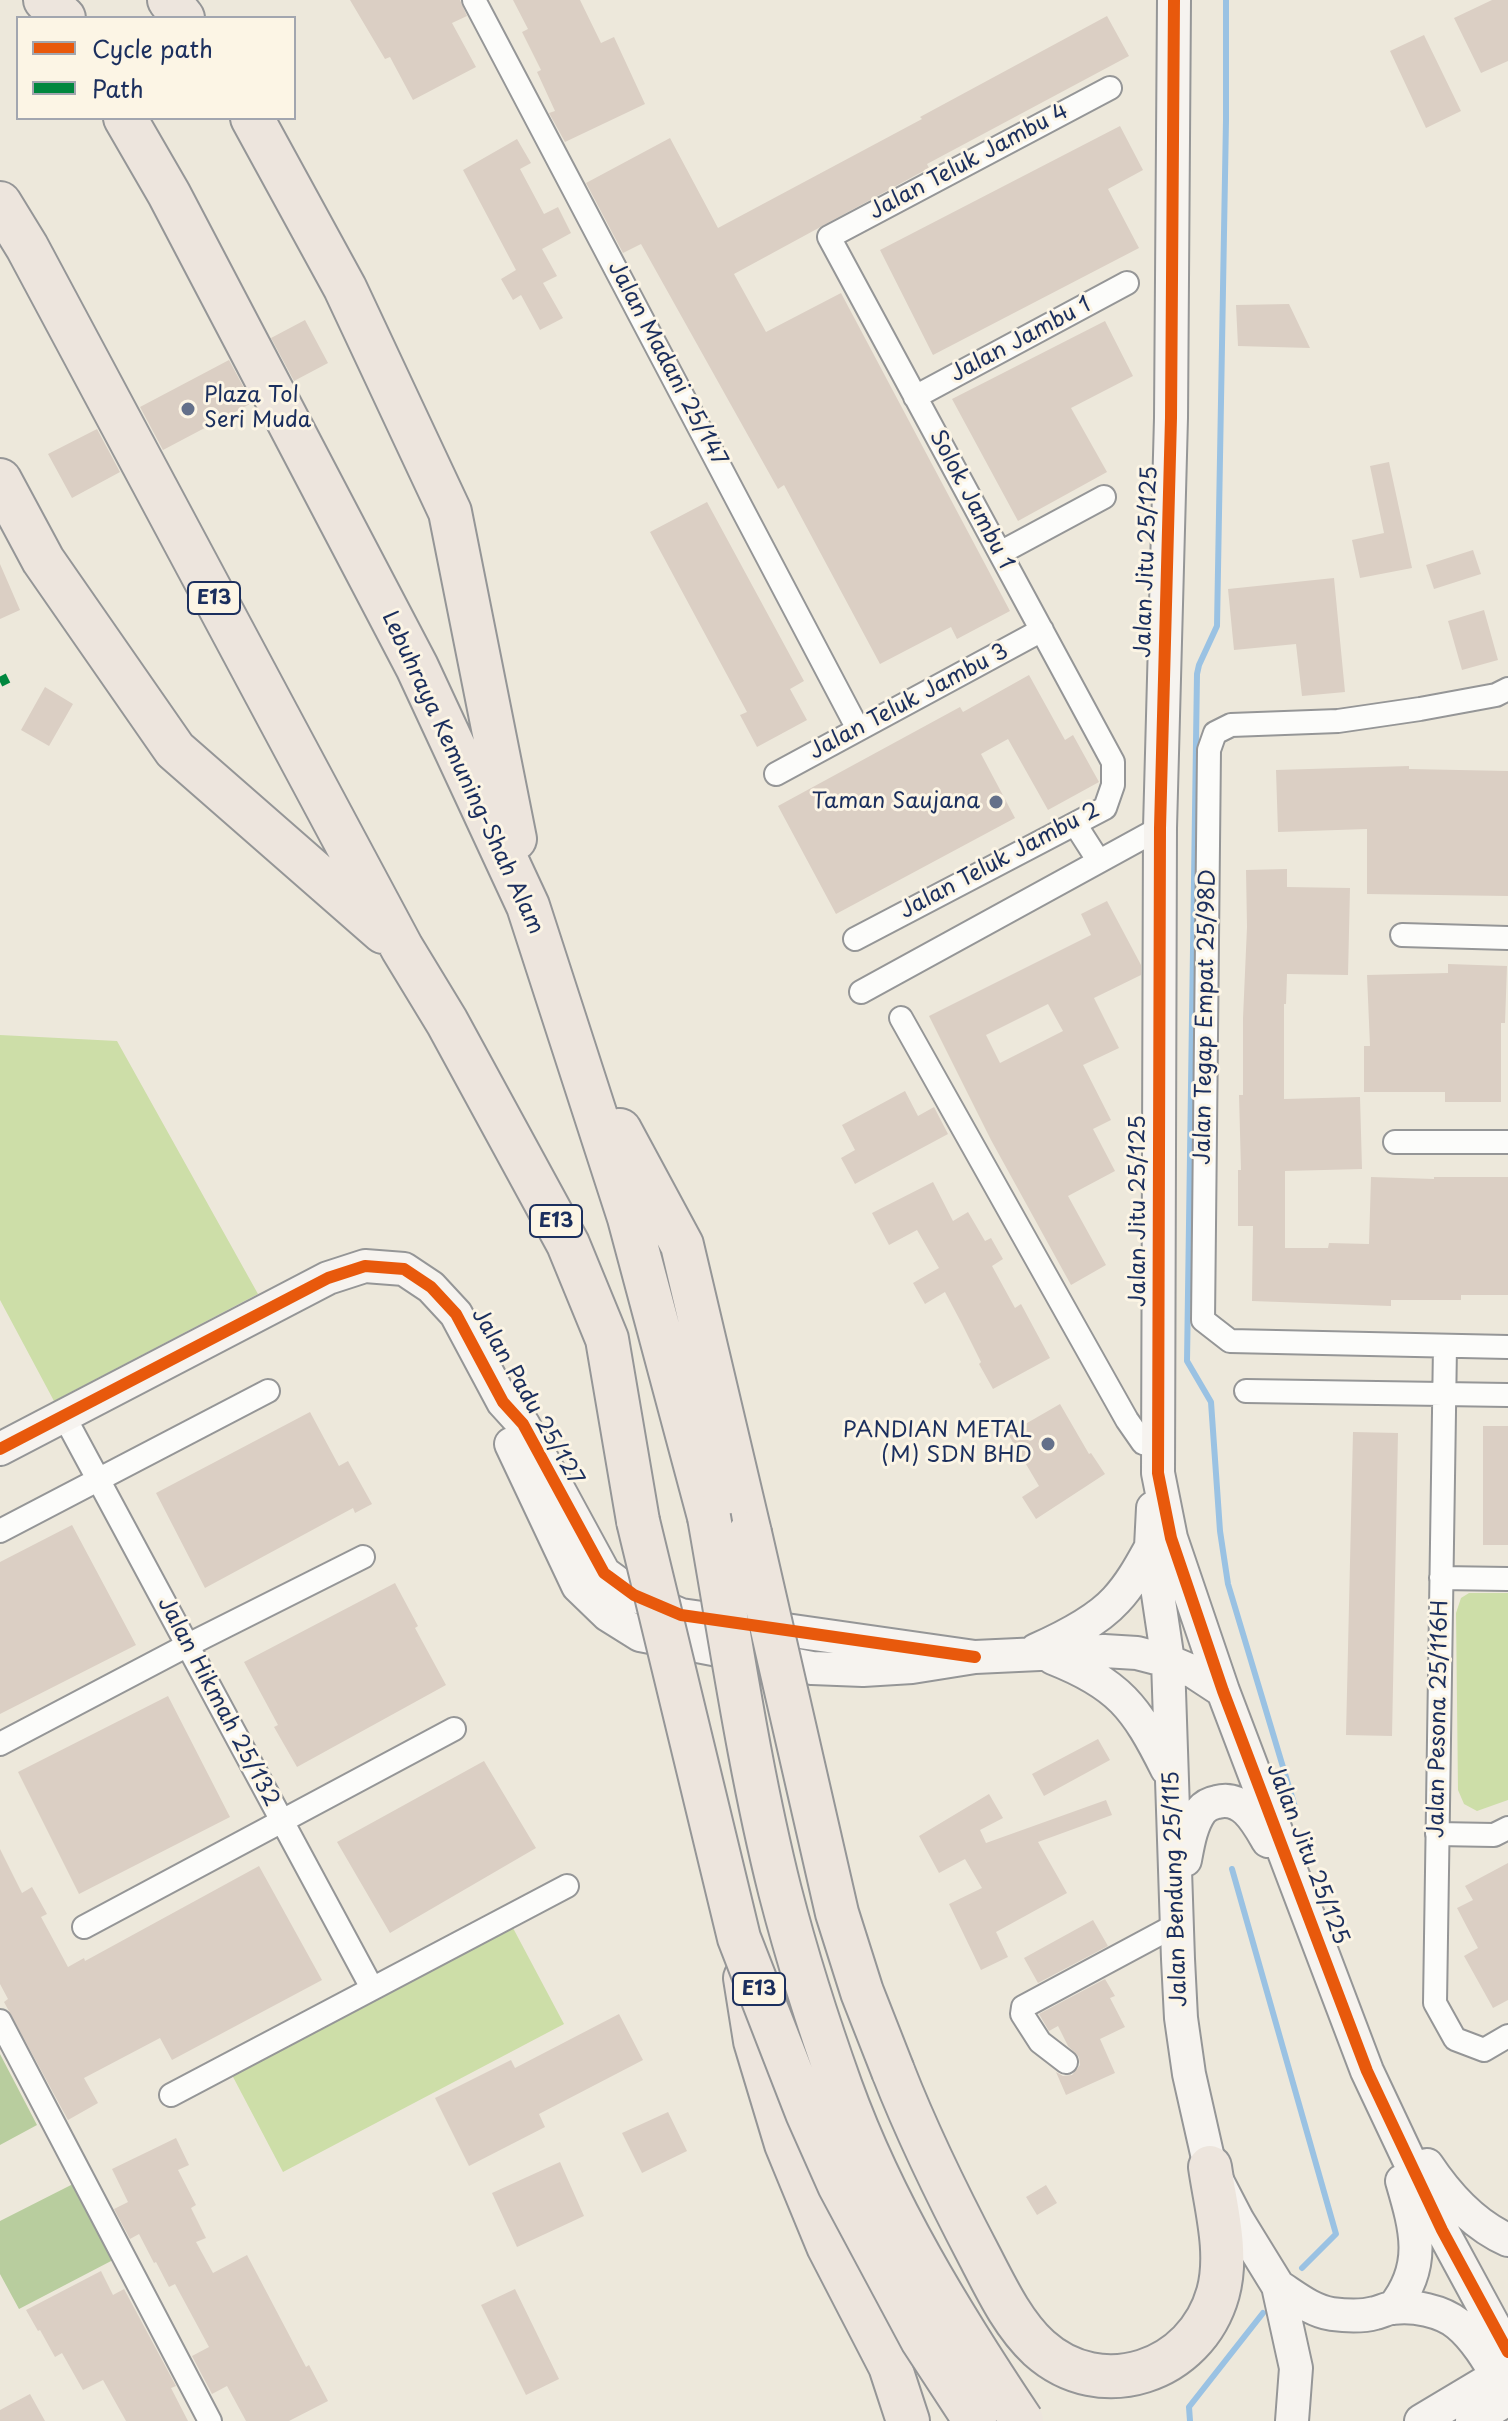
<!DOCTYPE html>
<html>
<head>
<meta charset="utf-8">
<style>
  body { margin:0 }
  #map { position:relative; width:1508px; height:2421px; overflow:hidden; background:#ede8db; font-family:"Playpen Sans",sans-serif }
  canvas { display:block }
  .legend { position:absolute; left:16px; top:16px; width:280px; height:104px; box-sizing:border-box; background:#fcf5e5; border:2px solid #a2a6af; margin:0; padding:10px 14px; list-style:none; font-size:24px; color:#1b2f5e }
  .legend li { display:flex; align-items:center; gap:16px; height:40px }
  .legend b { width:40px; border:2px solid #a2a6af }
</style>
</head>
<body>
<div id="map">
<canvas width="1508" height="2421"></canvas>
<ul class="legend">
<li><b style="height:10px;background:#e8590c"></b>Cycle path</li>
<li><b style="height:10px;background:#00873e"></b>Path</li>
</ul>
</div>
<script>
const c = document.querySelector('canvas').getContext('2d');
c.lineJoin = 'round';
function fill(path, color) {
  c.fillStyle = color;
  c.fill(path, 'evenodd');
}
function stroke(path, color, width, dash) {
  c.strokeStyle = color;
  c.lineWidth = width;
  c.lineCap = dash ? 'butt' : 'round';
  c.setLineDash(dash || []);
  c.stroke(path);
}
function drawText(font, color, halo, rows, align = 'center') {
  c.font = font + ' "Playpen Sans",sans-serif';
  c.lineWidth = 6;
  c.setLineDash([]);
  c.textBaseline = 'middle';
  c.strokeStyle = halo;
  c.fillStyle = color;
  for (const [text, x, y, turn = 0] of rows) {
    c.save();
    c.translate(x, y);
    c.rotate((+turn || 0) * Math.PI / 180);
    c.textAlign = isNaN(turn) ? turn : align;
    if (halo) c.strokeText(text, 0, 0);
    c.fillText(text, 0, 0);
    c.restore();
  }
}
fill(new Path2D(`
  M 0,1035 L 117,1041 L 258,1294 L 54,1401 L 0,1300 Z
  M 1469,1593 L 1508,1593 L 1508,1800 L 1477,1811 L 1464,1804 L 1458,1790 L 1456,1613 L 1461,1598 Z
  M 513,1928 L 564,2024 L 283,2172 L 232,2075 Z`), '#cddea8');
fill(new Path2D(`
  M 0,2054 L 37,2125 L 0,2145 Z
  M 73,2184 L 113,2260 L 19,2309 L 0,2274 L 0,2221 Z`), '#b8cd9e');
stroke(new Path2D(`
  M 1226,0 L 1226,120 L 1217,626 L 1199,665 L 1197,674 L 1187,1361 L 1211,1402 L 1220,1531 L 1228,1584 L 1295,1807
  M 1232,1869 L 1336,2234 L 1302,2268
  M 1190,2421 L 1189,2407 L 1263,2313`), '#9ac2e3', 6);
fill(new Path2D(`
  M 350,0 L 460,0 L 467,16 L 452,23 L 476,67 L 413,100 L 390,57 L 385,59 Z
  M 513,0 L 580,0 L 601,43 L 614,37 L 645,104 L 565,142 L 549,113 L 555,111 L 537,72 L 541,70 L 522,32 L 528,29 Z
  M 1492,0 L 1508,0 L 1508,61 L 1481,73 L 1454,18 Z
  M 1107,16 L 1129,56 L 927,164 L 929,168 L 734,274 L 766,332 L 841,293 L 1010,611 L 957,639 L 951,627 L 880,664 L 784,485 L 778,489 L 641,244 L 623,253 L 586,183 L 670,138 L 718,228 L 922,119 L 920,117 Z
  M 1424,35 L 1461,111 L 1426,128 L 1390,51 Z
  M 1120,126 L 1143,170 L 1108,189 L 1139,248 L 933,355 L 880,250 Z
  M 517,139 L 531,163 L 520,169 L 544,214 L 558,207 L 571,233 L 542,249 L 557,276 L 543,283 L 563,318 L 540,330 L 521,295 L 513,300 L 501,279 L 516,270 L 463,170 Z
  M 1289,304 L 1310,348 L 1238,346 L 1236,305 Z
  M 305,320 L 328,363 L 294,381 L 271,338 Z
  M 1105,321 L 1133,376 L 1071,408 L 1107,472 L 1018,521 L 952,399 Z
  M 229,360 L 252,403 L 163,450 L 140,407 Z
  M 97,429 L 120,472 L 72,498 L 48,454 Z
  M 1389,462 L 1412,568 L 1360,578 L 1352,540 L 1384,533 L 1370,466 Z
  M 707,502 L 804,681 L 790,689 L 807,720 L 757,747 L 740,715 L 747,712 L 650,532 Z
  M 1473,550 L 1481,574 L 1434,589 L 1426,565 Z
  M 0,564 L 20,610 L 0,619 Z
  M 1334,578 L 1345,692 L 1302,696 L 1296,644 L 1234,650 L 1228,589 Z
  M 1484,610 L 1498,660 L 1462,670 L 1448,621 Z
  M 1029,675 L 1065,740 L 1073,735 L 1099,782 L 1048,810 L 1008,739 L 981,754 L 1015,818 L 836,914 L 778,806 L 960,707 L 963,712 Z
  M 45,687 L 73,704 L 49,746 L 21,730 Z
  M 1409,766 L 1409,769 L 1508,771 L 1508,896 L 1367,894 L 1367,829 L 1278,832 L 1276,770 Z
  M 1287,869 L 1287,887 L 1350,888 L 1348,975 L 1287,974 L 1286,1004 L 1284,1004 L 1284,1099 L 1360,1097 L 1362,1169 L 1285,1171 L 1285,1248 L 1328,1248 L 1329,1243 L 1369,1244 L 1371,1177 L 1434,1179 L 1434,1177 L 1508,1177 L 1508,1295 L 1461,1295 L 1461,1300 L 1391,1300 L 1391,1306 L 1252,1301 L 1253,1226 L 1238,1226 L 1238,1170 L 1241,1170 L 1239,1095 L 1243,1095 L 1243,1018 L 1247,927 L 1246,870 Z
  M 1107,901 L 1141,965 L 1141,975 L 1094,998 L 1119,1048 L 1083,1065 L 1111,1120 L 1093,1129 L 1115,1171 L 1068,1196 L 1106,1265 L 1071,1285 L 991,1140 L 929,1016 L 1091,935 L 1081,914 ZM 1048,1004 L 1063,1031 L 1000,1063 L 986,1035 Z
  M 1448,964 L 1507,966 L 1505,1023 L 1501,1023 L 1501,1102 L 1445,1102 L 1445,1092 L 1364,1092 L 1364,1046 L 1370,1046 L 1367,975 L 1448,973 Z
  M 905,1091 L 918,1116 L 934,1107 L 948,1134 L 855,1184 L 841,1158 L 855,1150 L 842,1125 Z
  M 933,1182 L 953,1221 L 968,1212 L 985,1241 L 991,1238 L 1003,1259 L 992,1266 L 1015,1308 L 1021,1304 L 1050,1358 L 993,1389 L 979,1364 L 981,1362 L 962,1324 L 945,1292 L 925,1304 L 913,1283 L 939,1268 L 917,1230 L 889,1245 L 872,1213 Z
  M 1060,1404 L 1089,1454 L 1091,1453 L 1105,1474 L 1036,1519 L 1022,1497 L 1039,1486 L 1008,1434 Z
  M 310,1412 L 339,1466 L 348,1461 L 372,1504 L 355,1513 L 353,1508 L 205,1588 L 156,1493 Z
  M 1483,1426 L 1508,1426 L 1508,1545 L 1483,1545 Z
  M 1353,1432 L 1398,1433 L 1392,1736 L 1346,1735 Z
  M 72,1525 L 136,1645 L 0,1714 L 0,1562 Z
  M 395,1583 L 418,1626 L 415,1628 L 446,1685 L 297,1767 L 274,1727 L 278,1725 L 244,1662 Z
  M 168,1696 L 230,1817 L 79,1894 L 18,1772 Z
  M 1098,1739 L 1110,1760 L 1044,1796 L 1032,1774 Z
  M 484,1761 L 536,1848 L 390,1933 L 337,1842 Z
  M 989,1794 L 1003,1818 L 980,1830 L 986,1843 L 1106,1800 L 1112,1815 L 1038,1842 L 1067,1893 L 996,1932 L 1008,1957 L 981,1970 L 949,1904 L 982,1888 L 965,1859 L 939,1873 L 919,1836 Z
  M 0,1849 L 22,1893 L 32,1887 L 47,1914 L 41,1917 L 68,1967 L 84,1958 L 85,1961 L 259,1866 L 322,1980 L 172,2060 L 160,2038 L 84,2078 L 98,2103 L 68,2120 L 4,2002 L 8,1999 L 0,1984 Z
  M 1508,1863 L 1508,2000 L 1493,2008 L 1464,1956 L 1478,1948 L 1457,1908 L 1473,1900 L 1465,1886 Z
  M 1093,1920 L 1108,1946 L 1038,1983 L 1024,1958 Z
  M 1105,1979 L 1115,1996 L 1110,1998 L 1125,2027 L 1100,2039 L 1115,2073 L 1066,2095 L 1056,2072 L 1063,2076 L 1072,2075 L 1080,2065 L 1079,2057 L 1068,2046 L 1058,2026 L 1049,2031 L 1039,2014 Z
  M 619,2014 L 643,2060 L 539,2114 L 545,2127 L 469,2166 L 435,2098 L 511,2060 L 515,2068 Z
  M 668,2112 L 687,2151 L 642,2173 L 622,2133 Z
  M 176,2138 L 189,2165 L 178,2170 L 196,2205 L 191,2208 L 206,2238 L 196,2242 L 213,2273 L 247,2255 L 306,2367 L 309,2365 L 328,2401 L 289,2421 L 246,2421 L 227,2386 L 212,2394 L 192,2356 L 209,2347 L 175,2284 L 169,2287 L 156,2262 L 154,2263 L 139,2234 L 130,2239 L 114,2209 L 128,2202 L 112,2169 Z
  M 560,2162 L 584,2216 L 517,2247 L 492,2193 Z
  M 1046,2185 L 1057,2203 L 1037,2215 L 1026,2197 Z
  M 101,2271 L 113,2295 L 124,2289 L 176,2386 L 171,2388 L 188,2421 L 126,2421 L 103,2380 L 83,2390 L 62,2353 L 55,2357 L 40,2330 L 38,2331 L 26,2310 Z
  M 515,2289 L 559,2379 L 526,2395 L 481,2305 Z
  M 30,2394 L 45,2421 L 0,2421 L 0,2410 Z`), '#dbcfc4');
const street = new Path2D(`
  M 474,0 L 858,729
  M 915,397 L 1127,283
  M 1000,553 L 1104,497
  M 1508,689 L 1496,695 L 1420,709 L 1338,721 L 1231,725 L 1215,733 L 1209,750 L 1203,1320 L 1230,1341 L 1508,1347
  M 776,774 L 1042,630
  M 1075,824 L 1098,860
  M 1402,935 L 1508,938
  M 855,939 L 1105,808 L 1113,785 L 1113,762 L 829,237 L 1110,88
  M 861,992 L 1160,828
  M 901,1018 L 1127,1420 L 1143,1443 L 1158,1447
  M 1395,1142 L 1508,1142
  M 1445,1346 L 1435,2003 L 1455,2039 L 1484,2050 L 1508,2036
  M 1246,1391 L 1508,1395
  M 64,1416 L 372,1988
  M 0,1531 L 268,1391
  M 1441,1578 L 1508,1579
  M 0,1744 L 188,1645 L 363,1557
  M 1437,1834 L 1494,1835 L 1508,1828
  M 84,1927 L 454,1729
  M 0,2021 L 210,2421
  M 1066,2062 L 1040,2042 L 1022,2014 L 1023,2007 L 1176,1925
  M 171,2095 L 567,1886`);
const secondary = new Path2D(`
  M 1174,0 L 1171,418 L 1160,828 L 1158,1473 L 1171,1538 L 1223,1691 L 1367,2071 L 1442,2230 L 1508,2352
  M 511,1444 L 578,1586 L 608,1615 L 640,1635 L 812,1668 L 863,1670 L 912,1667 L 975,1657 L 1104,1651 L 1137,1653 L 1168,1661 L 1194,1672 L 1223,1691
  M 0,1449 L 328,1278 L 365,1266 L 404,1269 L 431,1287 L 456,1314 L 503,1402 L 523,1424 L 604,1573 L 634,1595 L 681,1615 L 975,1657
  M 1153,1508 L 1151,1547 L 1168,1661 L 1178,1959 L 1181,2018 L 1189,2074 L 1210,2167 L 1238,2221 L 1278,2286 L 1296,2368 L 1292,2421
  M 1036,1650 C 1063,1638 1096,1622 1116,1600 C 1131,1584 1141,1565 1151,1547
  M 1053,1658 C 1119,1684 1136,1707 1167,1769
  M 1185,1860 C 1188,1844 1191,1825 1201,1811 C 1205,1806 1211,1803 1217,1802 C 1243,1795 1257,1822 1268,1841
  M 1427,2165 C 1447,2195 1474,2225 1508,2240
  M 1278,2286 C 1295,2297 1312,2311 1332,2314 C 1347,2316 1361,2317 1375,2313 C 1381,2312 1387,2308 1393,2308 C 1413,2305 1442,2311 1458,2324 C 1479,2341 1494,2371 1508,2394
  M 1393,2308 C 1427,2266 1416,2229 1402,2181
  M 1421,2421 L 1508,2369
  M 1472,2421 L 1508,2399`);
const highway = new Path2D(`
  M 45,0 L 64,18
  M 169,0 L 183,18
  M 125,118 L 169,194 L 417,667 L 528,906 L 629,1218 L 709,1517
  M 252,118 L 345,288 L 450,512 L 515,839
  M 0,203 L 27,247 L 402,948 L 447,1022 L 568,1244 L 607,1339 L 638,1521
  M 0,480 L 43,560 L 175,750 L 383,932
  M 620,1130 L 682,1245 L 750,1533
  M 745,1978 L 755,2041 L 786,2144 L 828,2246 L 890,2366 L 908,2421
  M 893,2071 C 918,2135 948,2196 980,2257 C 996,2288 1013,2324 1039,2348 C 1101,2404 1196,2372 1218,2293 C 1229,2253 1216,2208 1210,2167`);
stroke(street, '#959697', 26);
stroke(secondary, '#959697', 36);
stroke(highway, '#959697', 46);
stroke(street, '#fcfcfa', 22);
stroke(secondary, '#f6f3ef', 32);
stroke(highway, '#ede5dd', 42);
const highwayBridge = new Path2D(`
  M 709,1517 C 731,1641 749,1768 780,1891 C 797,1957 818,2023 841,2087 C 884,2206 952,2316 1022,2421
  M 638,1521 L 739,1938 L 807,2113 L 839,2185 L 922,2340 L 975,2421
  M 750,1533 L 837,1913 L 862,1992 L 893,2071`);
stroke(highwayBridge, '#959697', 46, []);
stroke(highwayBridge, '#ede5dd', 42);
stroke(new Path2D(`
  M 0,682 L 8,678`), '#00873e', 10, [20, 10]);
stroke(new Path2D(`
  M 1174,0 L 1171,418 L 1160,828 L 1158,1473 L 1171,1538 L 1223,1691 L 1367,2071 L 1442,2230 L 1508,2352
  M 0,1449 L 328,1278 L 365,1266 L 404,1269 L 431,1287 L 456,1314 L 503,1402 L 523,1424 L 604,1573 L 634,1595 L 681,1615 L 975,1657`), '#e8590c', 12);
for (const [x, y, r, color] of [
  [188,409,8,"#64708a"],
  [996,802,8,"#64708a"],
  [1048,1444,8,"#64708a"]
]) {
  const dot = new Path2D();
  dot.arc(x, y, r, 0, 2 * Math.PI);
  c.fillStyle = color;
  c.fill(dot);
  stroke(dot, '#fcf5e5', 3);
}
for (const [x, y, w] of [
  [214,598,52],
  [556,1221,52],
  [759,1989,52]
]) {
  const box = new Path2D();
  box.roundRect(x - w / 2, y - 16, w, 32, 6);
  c.fillStyle = '#fcf5e5';
  c.fill(box);
  stroke(box, '#1b2f5e', 2);
}
drawText('bold 20px', '#1b2f5e', null, [
  ["E13",214,598],
  ["E13",556,1221],
  ["E13",759,1989]
]);
drawText('22px', '#1b2f5e', '#fcf5e5', [
  ["Jalan Teluk Jambu 4",969,162,-28],
  ["Jalan Jambu 1",1021,340,-28],
  ["Jalan Madani 25/147",667,364,62],
  ["Solok Jambu 1",971,500,62],
  ["Jalan Jitu 25/125",1147,562,-88],
  ["Jalan Teluk Jambu 3",909,702,-28],
  ["Lebuhraya Kemuning-Shah Alam",462,773,65],
  ["Jalan Teluk Jambu 2",1000,861,-28],
  ["Jalan Tegap Empat 25/98D",1206,1017,-89],
  ["Jalan Jitu 25/125",1139,1211,-90],
  ["Jalan Padu 25/127",527,1397,60],
  ["Jalan Hikmah 25/132",218,1702,62],
  ["Jalan Pesona 25/116H",1439,1719,-89],
  ["Jalan Jitu 25/125",1307,1854,69],
  ["Jalan Bendung 25/115",1176,1889,-92]
]);
drawText('22px', '#1b2f5e', '#fcf5e5', [
  ["Plaza Tol",204,396,"left"],
  ["Seri Muda",204,421,"left"],
  ["Taman Saujana",980,802],
  ["PANDIAN METAL",1032,1431],
  ["(M) SDN BHD",1032,1456]
], 'right');
</script>
</body>
</html>
